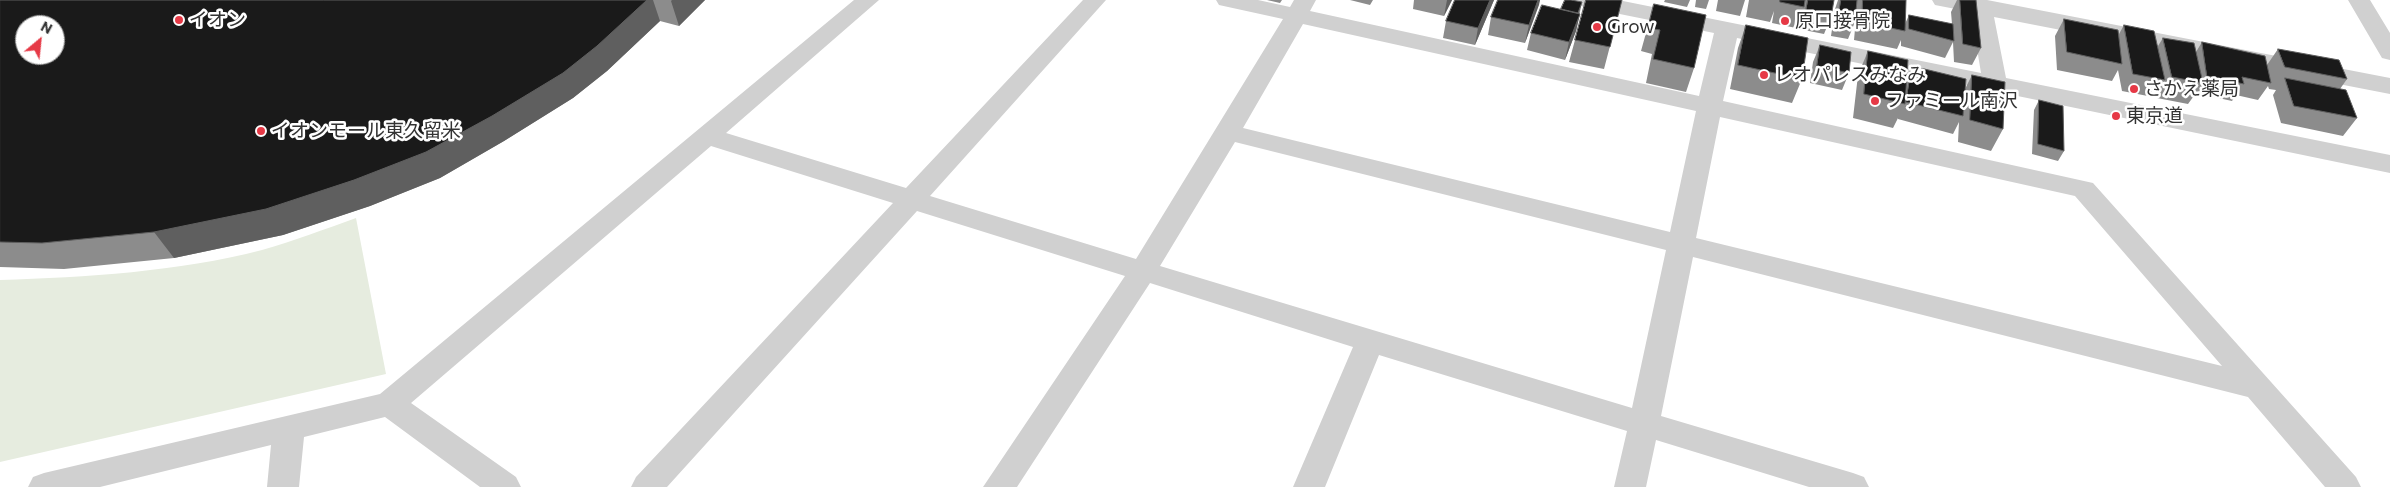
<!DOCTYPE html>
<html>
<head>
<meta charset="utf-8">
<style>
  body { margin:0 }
  #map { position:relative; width:2390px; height:487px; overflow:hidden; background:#fff; font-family:Commissioner,sans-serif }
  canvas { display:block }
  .north { position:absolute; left:15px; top:15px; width:50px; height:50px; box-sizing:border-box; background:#fff; border:1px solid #adadad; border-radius:50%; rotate:28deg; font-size:14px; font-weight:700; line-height:20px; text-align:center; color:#333 }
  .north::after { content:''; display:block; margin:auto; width:18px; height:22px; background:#e63946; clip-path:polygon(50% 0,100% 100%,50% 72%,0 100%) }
</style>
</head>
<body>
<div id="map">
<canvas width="2390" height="487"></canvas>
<div class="north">N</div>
</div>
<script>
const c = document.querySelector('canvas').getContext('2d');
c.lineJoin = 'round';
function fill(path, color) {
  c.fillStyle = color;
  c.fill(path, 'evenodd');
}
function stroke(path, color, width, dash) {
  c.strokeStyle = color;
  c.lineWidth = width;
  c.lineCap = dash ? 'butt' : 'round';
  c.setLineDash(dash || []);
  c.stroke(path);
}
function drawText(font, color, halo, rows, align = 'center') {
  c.font = font + ' Commissioner,"Noto Sans JP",sans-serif';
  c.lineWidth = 5;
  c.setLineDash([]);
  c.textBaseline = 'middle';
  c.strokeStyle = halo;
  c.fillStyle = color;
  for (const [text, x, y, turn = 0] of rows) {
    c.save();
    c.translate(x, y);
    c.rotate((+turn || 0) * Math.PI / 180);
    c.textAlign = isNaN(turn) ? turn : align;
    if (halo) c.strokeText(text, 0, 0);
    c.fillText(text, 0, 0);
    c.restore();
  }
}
fill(new Path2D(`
  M 356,218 L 386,374 L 0,462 L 0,280 C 87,277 177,272 262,250 C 294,241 325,229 356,218 Z`), '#e6ecdf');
fill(new Path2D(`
  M 854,0 L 879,0 L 726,133 L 906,188 L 1083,0 L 1106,0 L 930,196 L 1136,259 L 1283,19 L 1219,5 L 1216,0 L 1258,0 L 1290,7 L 1294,0 L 1316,0 L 1310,11 L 1699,96 L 1714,33 L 1585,7 L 1577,5 L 1574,0 L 1618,0 L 1981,73 L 1971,12 L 1935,5 L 1932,0 L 1987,0 L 2390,78 L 2390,94 L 1994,17 L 2006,78 L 2390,155 L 2390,173 L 1737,38 L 1723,101 L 2093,183 L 2356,477 L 2361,487 L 2325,487 L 2248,397 L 1693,257 L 1661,416 L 1853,473 L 1864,477 L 1869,487 L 1809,487 L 1656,440 L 1646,487 L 1614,487 L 1627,431 L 1379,355 L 1325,487 L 1293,487 L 1353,347 L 1150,283 L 1017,487 L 983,487 L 1125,276 L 917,211 L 667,487 L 631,487 L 636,477 L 893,203 L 711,146 L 411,403 L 516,477 L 521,487 L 480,487 L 385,417 L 304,437 L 299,487 L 267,487 L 271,445 L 100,487 L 28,487 L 33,477 L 44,473 L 380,394 ZM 1303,24 L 1696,111 L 1670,232 L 1243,128 ZM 1720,117 L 2075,196 L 2222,366 L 1696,238 ZM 1235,142 L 1666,250 L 1632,408 L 1160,266 Z
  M 2348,0 L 2370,0 L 2390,33 L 2390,60 L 2382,58 Z`), '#d0d0d0');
fill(new Path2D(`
  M 0,0 L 705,0 L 679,26 L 660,21 L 607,71 L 573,98 L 504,141 L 440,178 L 370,206 L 283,235 L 174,258 L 64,269 L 0,267 Z
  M 1267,0 L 1282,0 L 1280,3 Z
  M 1350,0 L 1373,0 L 1370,5 Z
  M 1414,0 L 1452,0 L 1444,16 L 1413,9 Z
  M 1455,0 L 1494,0 L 1475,45 L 1443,38 L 1446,21 Z
  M 1498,0 L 1540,0 L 1525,43 L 1488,35 L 1491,17 Z
  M 1622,0 L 1604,69 L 1569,62 L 1575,40 Z
  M 1665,0 L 1690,0 L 1687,7 L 1664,2 Z
  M 1696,0 L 1709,0 L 1706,9 L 1695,7 Z
  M 1718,0 L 1745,0 L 1740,16 L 1716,11 Z
  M 1749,0 L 1834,0 L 1831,17 L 1824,34 L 1799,29 L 1802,11 L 1796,28 L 1772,23 L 1774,11 L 1770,22 L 1746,17 Z
  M 1838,0 L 1906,0 L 1905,24 L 1909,15 L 1952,24 L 1951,12 L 1957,0 L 1976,0 L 1981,48 L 1972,65 L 1954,62 L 1953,42 L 1945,58 L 1901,46 L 1901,40 L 1897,49 L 1854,40 L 1857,7 L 1855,22 L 1848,39 L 1831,36 L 1835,9 Z
  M 1582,2 L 1576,31 L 1565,60 L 1527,50 L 1531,33 Z
  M 1654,4 L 1694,68 L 1686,92 L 1646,83 L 1652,54 L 1641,51 Z
  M 2064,19 L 2119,34 L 2124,25 L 2158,46 L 2163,38 L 2196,52 L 2202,42 L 2267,65 L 2278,49 L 2347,79 L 2340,89 L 2357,118 L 2343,136 L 2281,123 L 2273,95 L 2276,90 L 2269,89 L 2268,86 L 2258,100 L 2236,95 L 2232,101 L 2196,93 L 2188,104 L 2157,98 L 2156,93 L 2153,97 L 2122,91 L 2118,70 L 2112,81 L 2057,70 L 2055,36 Z
  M 1746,25 L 1802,79 L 1792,103 L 1730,89 L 1738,48 Z
  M 1820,45 L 1849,73 L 1842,90 L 1810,83 L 1813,62 Z
  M 1868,51 L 1907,76 L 1912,66 L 1965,89 L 1972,75 L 2003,129 L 1991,151 L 1958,142 L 1959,122 L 1953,134 L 1898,119 L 1898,118 L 1893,128 L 1853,118 L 1858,75 Z
  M 2039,100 L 2064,151 L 2058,161 L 2032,154 L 2034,110 Z`), '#8c8c8c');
fill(new Path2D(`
  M 647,0 L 653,0 L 660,21 L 607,71 L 573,98 L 504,141 L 440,178 L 370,206 L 283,235 L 174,258 L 154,232 Z
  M 672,0 L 705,0 L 679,26 L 671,1 Z
  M 1447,0 L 1452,0 L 1444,16 Z
  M 1490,0 L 1494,0 L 1475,45 L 1478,28 Z
  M 1538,0 L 1540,0 L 1539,5 L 1525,43 L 1529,25 Z
  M 1580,14 L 1576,31 L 1565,60 L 1569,42 Z`), '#5f5f5f');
const building = new Path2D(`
  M 0,0 L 647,0 L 597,46 L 563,73 L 492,116 L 426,152 L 354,180 L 266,209 L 154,232 L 42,243 L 0,242 ZM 25,25 L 55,25 L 55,55 L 25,55 Z
  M 1455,0 L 1490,0 L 1478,28 L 1446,21 Z
  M 1498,0 L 1538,0 L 1529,25 L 1491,17 Z
  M 1565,0 L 1571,0 L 1582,2 L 1578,13 L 1561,9 Z
  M 1586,0 L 1622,0 L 1610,47 L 1575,40 Z
  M 1780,0 L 1805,0 L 1804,7 L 1780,2 Z
  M 1808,0 L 1834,0 L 1831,17 L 1806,11 Z
  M 1841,0 L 1857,0 L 1855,22 L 1838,19 Z
  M 1863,0 L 1906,0 L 1905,31 L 1862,22 Z
  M 1960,0 L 1976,0 L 1981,48 L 1963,44 Z
  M 1654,4 L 1706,15 L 1694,68 L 1653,59 L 1660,30 L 1648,28 Z
  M 1542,5 L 1580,14 L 1569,42 L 1531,33 Z
  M 1909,15 L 1953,24 L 1954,41 L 1909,29 Z
  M 2064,19 L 2118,30 L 2122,64 L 2067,52 Z
  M 1746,25 L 1808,38 L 1802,79 L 1738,65 Z
  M 2124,25 L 2154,31 L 2165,80 L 2133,74 Z
  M 2163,38 L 2194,43 L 2203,83 L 2172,77 Z
  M 2202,42 L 2265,56 L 2271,83 L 2242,77 L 2244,84 L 2207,76 Z
  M 1820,45 L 1851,52 L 1849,73 L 1817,66 Z
  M 2278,49 L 2339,60 L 2347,79 L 2285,67 Z
  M 1868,51 L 1908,60 L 1905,104 L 1864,94 Z
  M 1912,66 L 1966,79 L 1963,116 L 1906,102 Z
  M 1972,75 L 2005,82 L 2003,129 L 1970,120 Z
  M 2285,78 L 2346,90 L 2357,118 L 2294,106 Z
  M 2039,100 L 2063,106 L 2064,151 L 2038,144 Z`);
fill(building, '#1a1a1a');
stroke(building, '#5f5f5f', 1);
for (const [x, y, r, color] of [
  [179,20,5,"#e63946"],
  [1785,21,5,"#e63946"],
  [1597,27,5,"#e63946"],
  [1764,75,5,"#e63946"],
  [2134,89,5,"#e63946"],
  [1875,101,5,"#e63946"],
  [2116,116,5,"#e63946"],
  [261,131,5,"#e63946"]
]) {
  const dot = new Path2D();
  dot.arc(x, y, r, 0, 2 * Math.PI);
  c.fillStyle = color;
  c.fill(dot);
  stroke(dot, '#fff', 2);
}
drawText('19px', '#333', '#fff', [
  ["イオン",189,20],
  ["原口接骨院",1795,21],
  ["Grow",1607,27],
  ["レオパレスみなみ",1774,75],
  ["さかえ薬局",2144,89],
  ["ファミール南沢",1885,101],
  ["東京道",2126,116],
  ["イオンモール東久留米",271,131]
], 'left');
</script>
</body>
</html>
